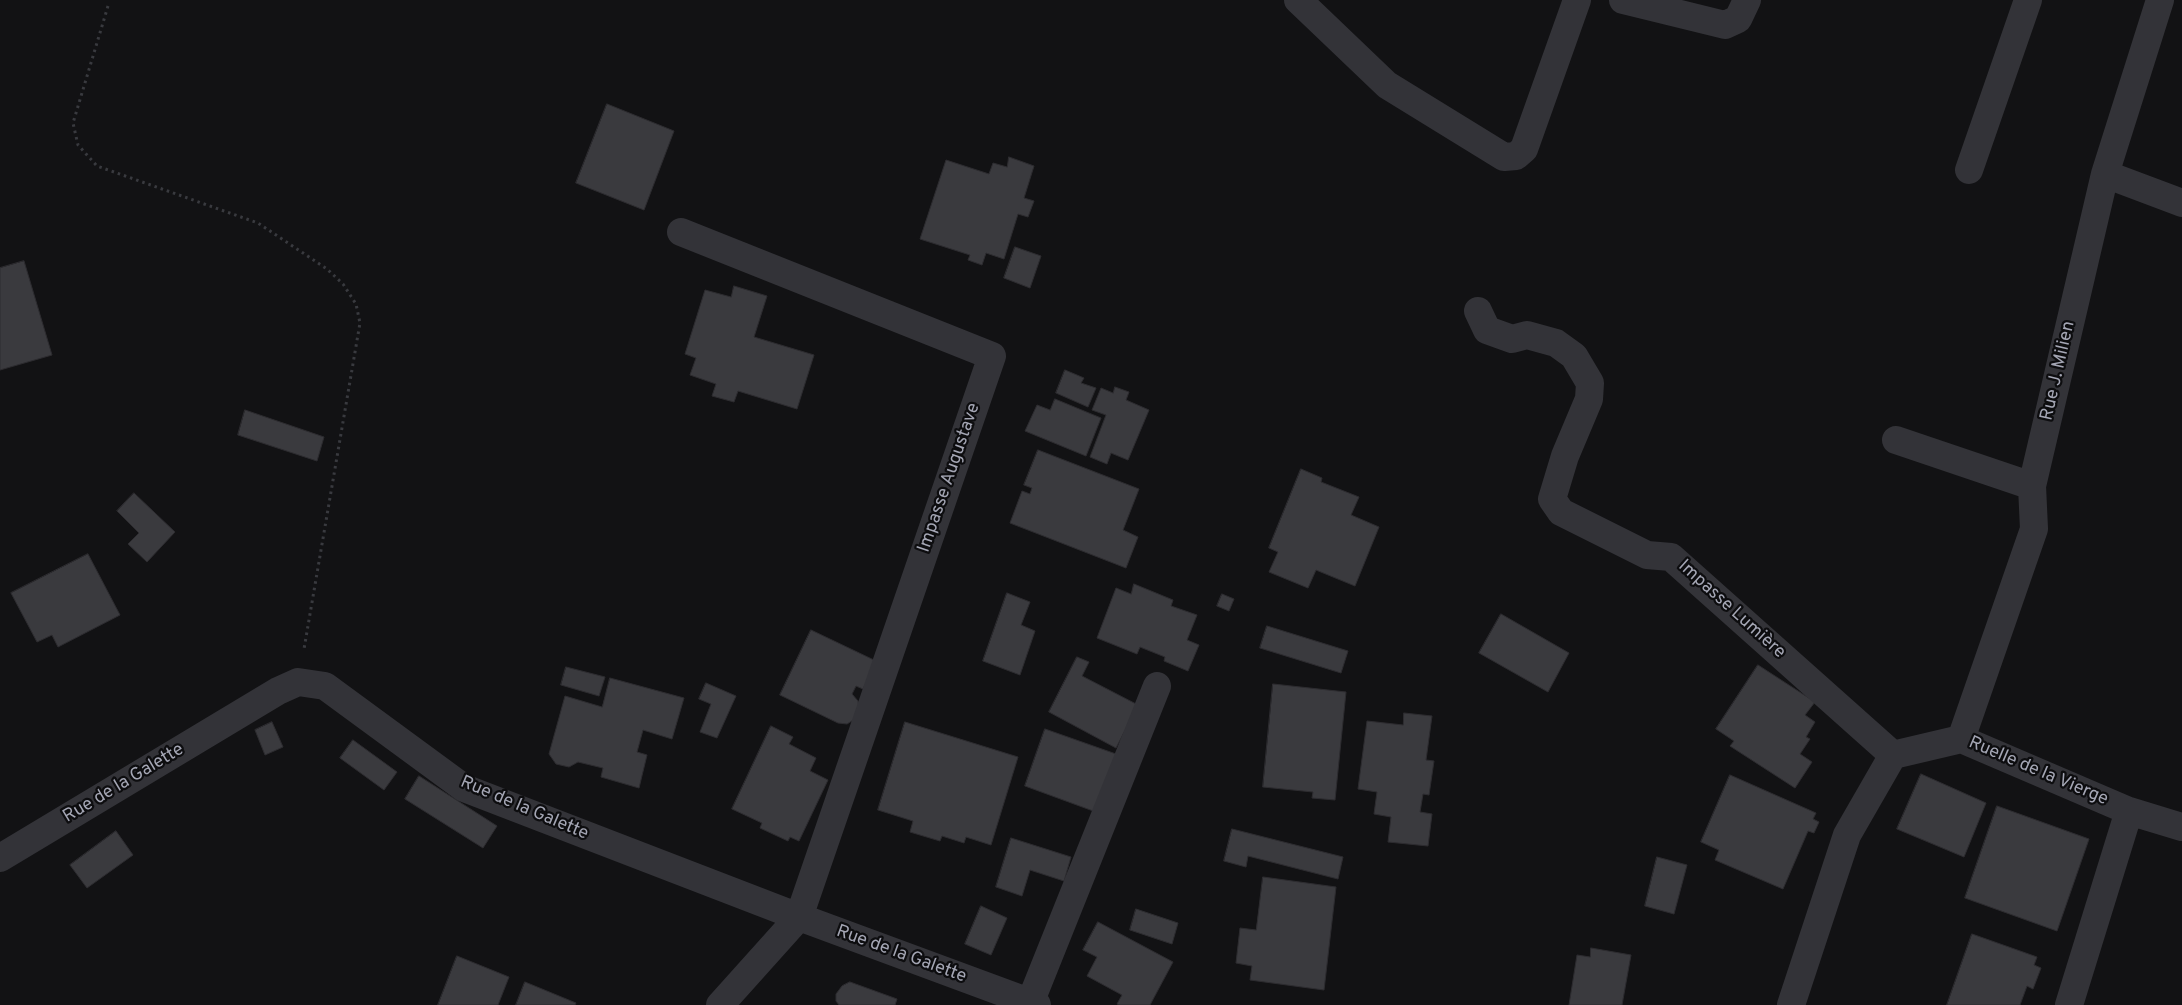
<!DOCTYPE html>
<html>
<head>
<meta charset="utf-8">
<style>
  body { margin:0 }
  canvas { display:block; background:#121214 }
</style>
</head>
<body>
<canvas width="2182" height="1005"></canvas>
<script>
const c = document.querySelector('canvas').getContext('2d');
c.lineJoin = 'round';
function fill(path, color) {
  c.fillStyle = color;
  c.fill(path, 'evenodd');
}
function stroke(path, color, width, dash) {
  c.strokeStyle = color;
  c.lineWidth = width;
  c.lineCap = dash ? 'butt' : 'round';
  c.setLineDash(dash || []);
  c.stroke(path);
}
function drawText(font, color, halo, rows, align = 'center') {
  c.font = font + ' Overpass,sans-serif';
  c.lineWidth = 4.5;
  c.setLineDash([]);
  c.textBaseline = 'middle';
  c.strokeStyle = halo;
  c.fillStyle = color;
  for (const [text, x, y, turn = 0] of rows) {
    c.save();
    c.translate(x, y);
    c.rotate((+turn || 0) * Math.PI / 180);
    c.textAlign = isNaN(turn) ? turn : align;
    if (halo) c.strokeText(text, 0, 0);
    c.fillText(text, 0, 0);
    c.restore();
  }
}
const building = new Path2D(`
  M 607,104 L 674,131 L 644,210 L 576,183 Z
  M 1009,157 L 1034,166 L 1024,198 L 1034,201 L 1028,217 L 1018,214 L 1004,259 L 986,253 L 982,265 L 968,260 L 970,255 L 920,239 L 946,160 L 989,174 L 993,163 L 1007,167 Z
  M 1015,247 L 1041,256 L 1030,288 L 1004,278 Z
  M 24,261 L 52,355 L 0,370 L 0,268 Z
  M 734,286 L 767,296 L 754,337 L 814,355 L 797,409 L 738,391 L 734,402 L 712,396 L 716,384 L 690,375 L 696,358 L 685,354 L 705,290 L 731,297 Z
  M 1065,370 L 1084,378 L 1081,383 L 1096,388 L 1088,407 L 1056,393 Z
  M 1115,387 L 1129,392 L 1126,400 L 1149,410 L 1128,460 L 1111,453 L 1107,464 L 1090,457 L 1106,415 L 1092,410 L 1101,388 L 1113,393 Z
  M 1055,399 L 1101,418 L 1086,456 L 1025,431 L 1037,405 L 1050,410 Z
  M 245,410 L 324,437 L 317,461 L 238,435 Z
  M 1038,450 L 1139,489 L 1123,530 L 1138,537 L 1126,568 L 1010,523 L 1022,491 L 1030,494 L 1032,488 L 1024,485 Z
  M 1301,469 L 1322,478 L 1321,482 L 1359,497 L 1351,515 L 1379,527 L 1355,586 L 1316,570 L 1308,588 L 1269,572 L 1278,552 L 1269,548 Z
  M 134,493 L 175,532 L 147,562 L 128,544 L 139,533 L 117,511 Z
  M 88,554 L 120,615 L 58,647 L 52,635 L 37,642 L 11,593 Z
  M 1134,584 L 1173,600 L 1171,606 L 1197,615 L 1187,640 L 1199,645 L 1188,671 L 1164,661 L 1165,657 L 1140,647 L 1137,654 L 1097,638 L 1116,588 L 1131,594 Z
  M 1007,593 L 1030,602 L 1021,625 L 1035,631 L 1020,675 L 983,661 Z
  M 1222,594 L 1234,599 L 1229,611 L 1217,606 Z
  M 1501,614 L 1569,653 L 1548,692 L 1479,653 Z
  M 1267,626 L 1348,651 L 1341,673 L 1260,648 Z
  M 811,630 L 876,661 L 863,689 L 856,686 L 852,694 L 858,701 L 859,710 L 855,719 L 847,724 L 838,723 L 780,695 Z
  M 1077,657 L 1089,662 L 1082,676 L 1138,705 L 1116,748 L 1049,712 Z
  M 1758,665 L 1815,702 L 1805,715 L 1815,722 L 1806,737 L 1810,739 L 1800,754 L 1812,762 L 1795,788 L 1730,746 L 1734,741 L 1716,729 Z
  M 566,667 L 605,677 L 599,696 L 561,685 Z
  M 610,678 L 684,698 L 672,739 L 643,730 L 637,752 L 647,755 L 639,788 L 601,777 L 603,768 L 578,762 L 569,767 L 556,764 L 549,754 L 565,696 L 602,707 Z
  M 706,683 L 736,696 L 717,738 L 700,732 L 711,704 L 699,699 Z
  M 1273,684 L 1346,692 L 1335,800 L 1312,798 L 1313,792 L 1263,787 Z
  M 1404,713 L 1432,716 L 1426,760 L 1434,761 L 1429,795 L 1423,794 L 1420,812 L 1432,814 L 1428,846 L 1388,842 L 1391,817 L 1374,814 L 1377,792 L 1358,789 L 1367,721 L 1403,725 Z
  M 272,722 L 283,747 L 265,755 L 255,730 Z
  M 905,722 L 1018,757 L 991,845 L 966,837 L 964,843 L 942,836 L 940,841 L 910,832 L 913,821 L 878,810 Z
  M 771,726 L 793,737 L 789,744 L 816,758 L 810,771 L 828,780 L 799,841 L 790,837 L 788,841 L 760,828 L 762,823 L 732,809 Z
  M 1045,729 L 1116,754 L 1096,812 L 1025,786 Z
  M 353,740 L 397,772 L 384,790 L 340,758 Z
  M 1921,774 L 1986,803 L 1964,857 L 1897,829 Z
  M 1730,775 L 1816,813 L 1813,819 L 1819,822 L 1814,833 L 1808,831 L 1783,889 L 1715,860 L 1719,850 L 1701,842 Z
  M 419,776 L 497,826 L 483,848 L 405,799 Z
  M 1997,806 L 2089,839 L 2057,931 L 1965,898 Z
  M 1232,829 L 1343,857 L 1338,879 L 1248,856 L 1246,867 L 1224,861 Z
  M 116,831 L 133,855 L 87,888 L 70,865 Z
  M 1011,838 L 1071,857 L 1064,881 L 1030,870 L 1022,896 L 996,887 Z
  M 1657,857 L 1687,865 L 1674,914 L 1645,906 Z
  M 1263,877 L 1336,887 L 1324,990 L 1250,980 L 1252,966 L 1236,963 L 1240,928 L 1256,930 Z
  M 981,906 L 1007,918 L 991,955 L 965,944 Z
  M 1136,909 L 1178,923 L 1172,944 L 1130,930 Z
  M 1098,922 L 1173,962 L 1150,1005 L 1120,1005 L 1117,1004 L 1122,995 L 1087,976 L 1097,957 L 1083,950 Z
  M 1972,934 L 2037,957 L 2034,965 L 2041,968 L 2033,989 L 2027,986 L 2020,1005 L 1947,1005 Z
  M 1591,948 L 1631,955 L 1622,1005 L 1569,1005 L 1577,955 L 1590,957 Z
  M 457,956 L 509,977 L 498,1005 L 438,1005 Z
  M 525,982 L 576,1003 L 575,1005 L 516,1005 Z
  M 850,982 L 897,999 L 895,1005 L 839,1005 L 836,1001 L 836,994 L 842,986 Z`);
fill(building, '#3a3a3e');
stroke(building, '#2d2c30', 1);
stroke(new Path2D(`
  M 108,6 L 73,123 L 78,145 L 97,166 L 258,223 L 327,269 L 343,284 L 356,304 L 360,323 L 304,649`), '#393a3f', 3, [2.5, 4]);
stroke(new Path2D(`
  M 1298,0 L 1387,85 L 1504,157 L 1516,156 L 1524,149 L 1577,0
  M 1623,0 L 1725,25 L 1738,19 L 1747,0
  M 1969,170 L 2028,0
  M 2105,174 L 2182,203
  M 681,232 L 992,356 L 799,917 L 720,1005
  M 1478,311 L 1487,330 L 1512,339 L 1527,335 L 1556,343 L 1574,356 L 1590,383 L 1589,399 L 1565,456 L 1552,499 L 1561,512 L 1647,555 L 1671,557 L 1893,755
  M 1896,440 L 2032,486
  M 1961,739 L 2034,529 L 2032,486 L 2105,174 L 2160,0
  M 0,858 L 278,691 L 298,682 L 325,686 L 464,788 L 799,917 L 1037,1005
  M 1030,1003 L 1157,686
  M 1791,1005 L 1847,835 L 1893,755 L 1961,739 L 2129,811 L 2182,827
  M 2069,1005 L 2129,811`), '#333338', 28);
drawText('18px', '#a4a6b4', '#0d0d0f', [
  ["Rue J. Milien",2059,371,-77],
  ["Impasse Augustave",950,478,-71],
  ["Impasse Lumière",1731,610,42],
  ["Ruelle de la Vierge",2038,772,23],
  ["Rue de la Galette",124,784,-31],
  ["Rue de la Galette",524,809,23],
  ["Rue de la Galette",901,955,20]
]);
</script>
</body>
</html>
